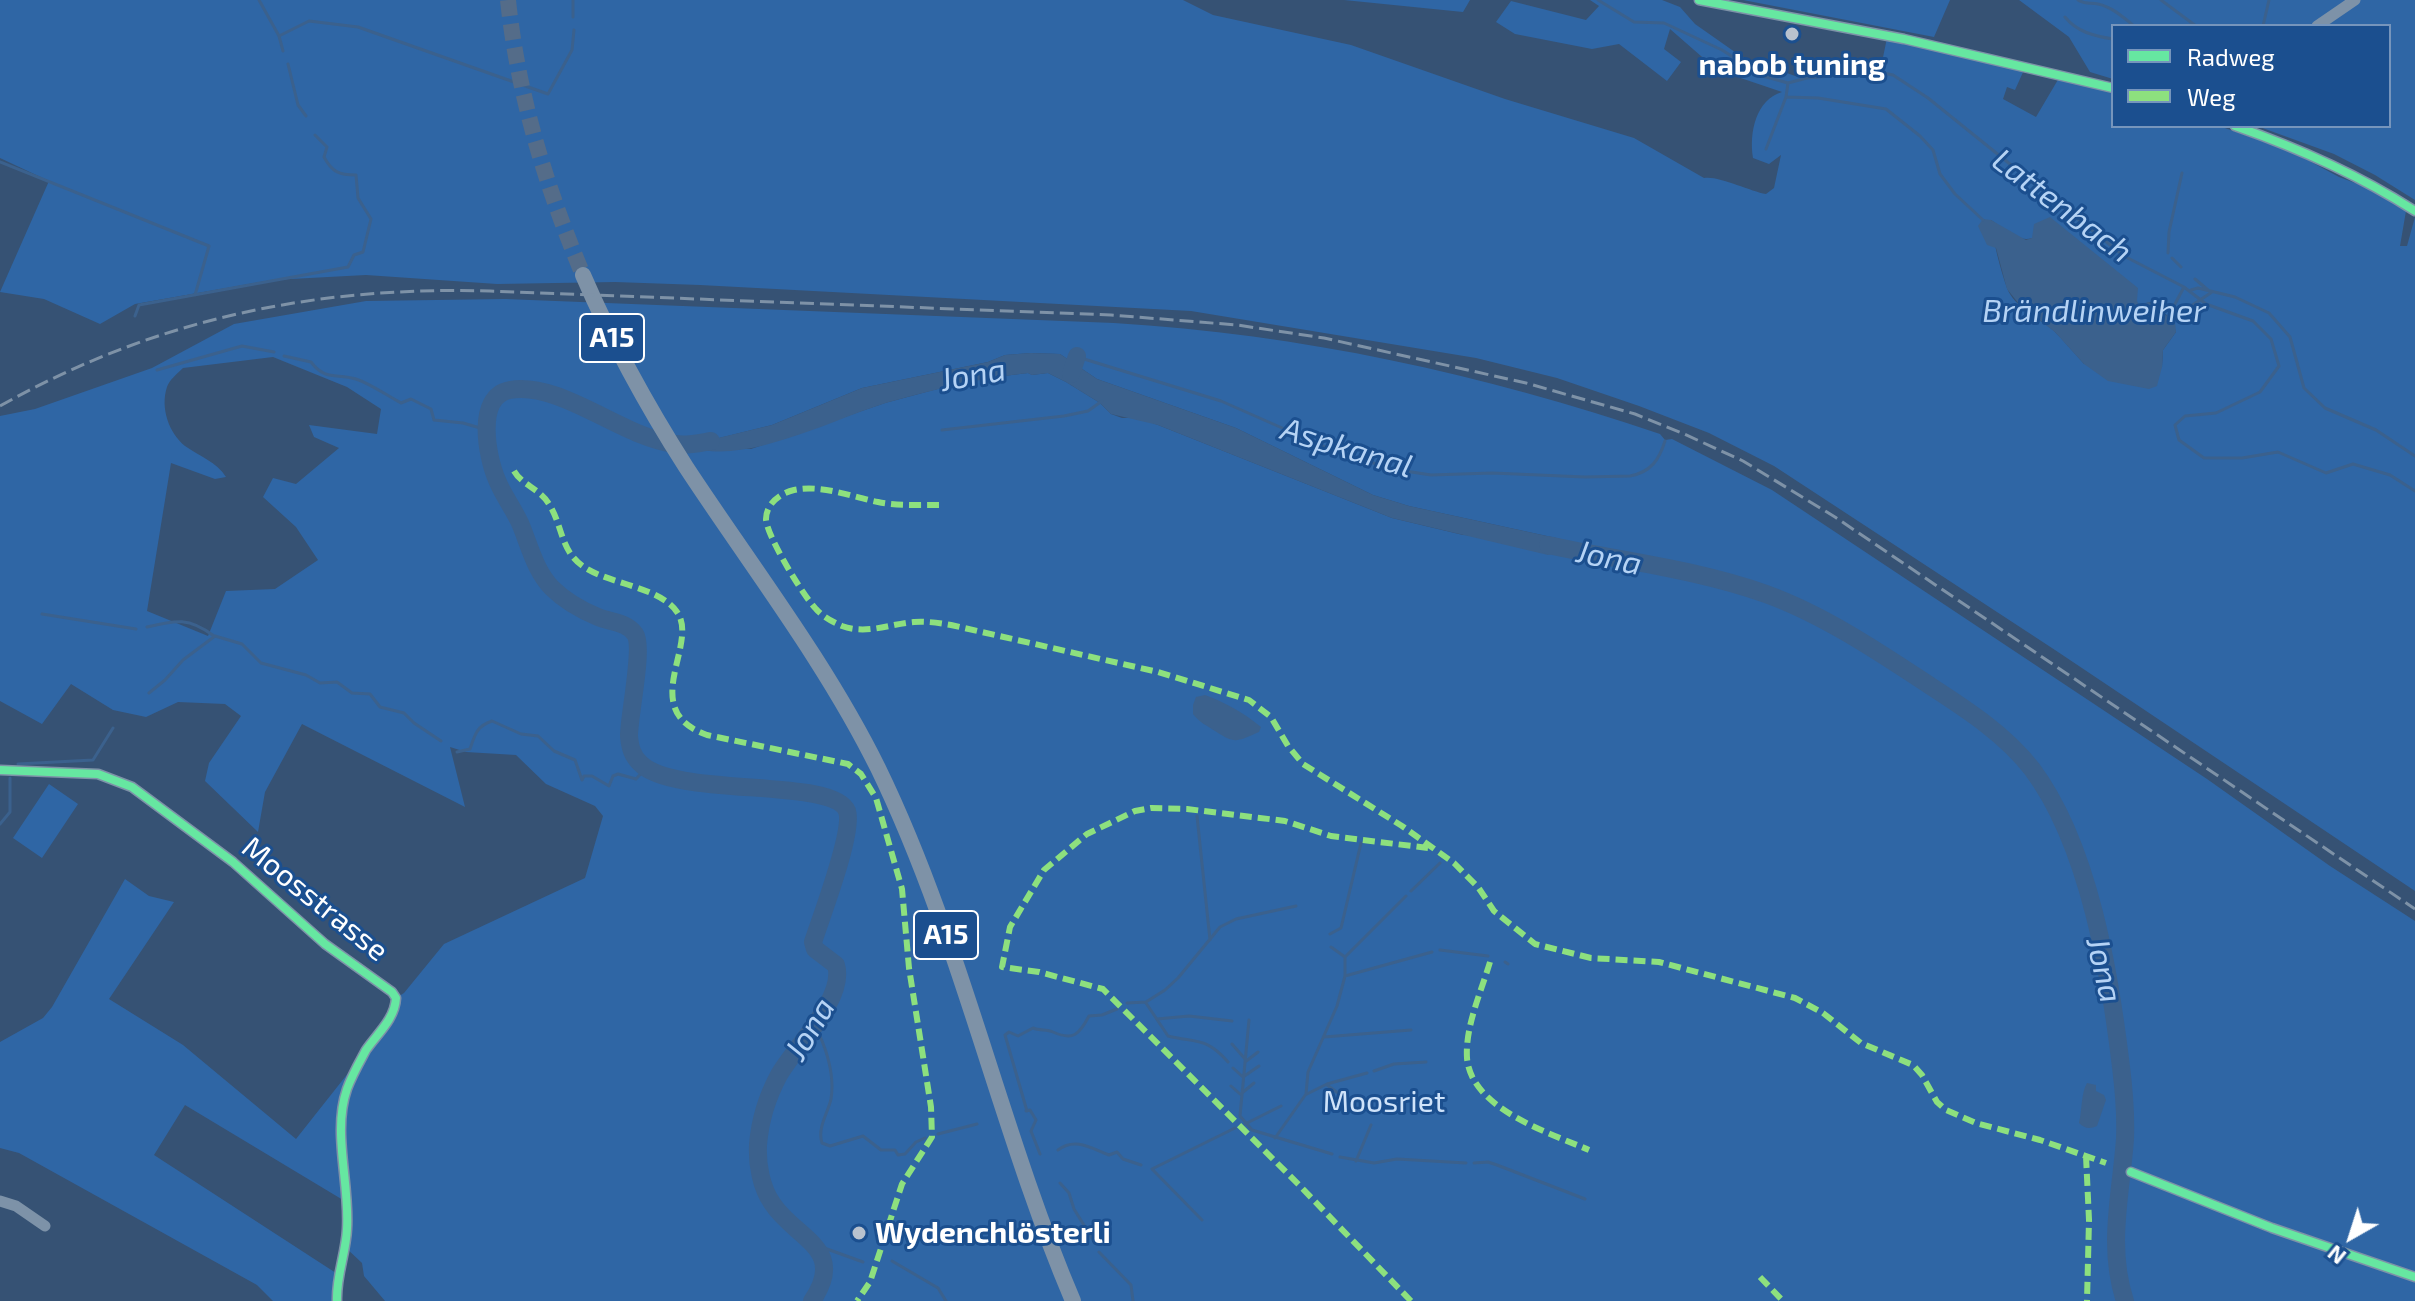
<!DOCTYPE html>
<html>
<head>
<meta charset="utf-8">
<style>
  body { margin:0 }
  #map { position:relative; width:2415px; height:1301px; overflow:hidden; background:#365274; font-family:"Exo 2",sans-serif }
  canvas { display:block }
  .legend { position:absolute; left:2111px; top:24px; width:280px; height:104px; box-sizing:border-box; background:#1b4f8f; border:2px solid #7695bc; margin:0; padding:10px 14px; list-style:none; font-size:24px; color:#fff }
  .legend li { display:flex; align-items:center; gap:16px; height:40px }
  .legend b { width:40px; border:2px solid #7695bc }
  .north { position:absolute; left:2311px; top:1197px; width:80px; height:80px; -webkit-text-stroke:6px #1b4f8f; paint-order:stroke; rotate:219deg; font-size:22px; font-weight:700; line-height:32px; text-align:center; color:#fff }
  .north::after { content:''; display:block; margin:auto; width:28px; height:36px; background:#fff; clip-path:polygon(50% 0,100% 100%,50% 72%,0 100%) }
</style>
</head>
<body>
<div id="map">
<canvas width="2415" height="1301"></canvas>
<ul class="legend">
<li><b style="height:10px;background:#66e7a1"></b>Radweg</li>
<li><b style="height:10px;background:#8de07e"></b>Weg</li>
</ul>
<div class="north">N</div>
</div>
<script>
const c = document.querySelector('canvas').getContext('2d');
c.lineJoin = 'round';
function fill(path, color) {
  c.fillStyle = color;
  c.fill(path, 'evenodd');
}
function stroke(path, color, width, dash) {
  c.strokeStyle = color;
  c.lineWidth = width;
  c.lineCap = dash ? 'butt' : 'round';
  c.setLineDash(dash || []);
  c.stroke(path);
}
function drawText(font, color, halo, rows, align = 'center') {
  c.font = font + ' "Exo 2",sans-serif';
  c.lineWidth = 6;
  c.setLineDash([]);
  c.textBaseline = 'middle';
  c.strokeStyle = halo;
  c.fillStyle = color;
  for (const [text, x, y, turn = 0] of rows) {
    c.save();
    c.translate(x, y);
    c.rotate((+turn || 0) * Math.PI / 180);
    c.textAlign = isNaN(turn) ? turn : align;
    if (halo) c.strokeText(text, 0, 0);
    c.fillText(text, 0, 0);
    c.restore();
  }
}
fill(new Path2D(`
  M 0,0 L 1183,0 L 1213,15 L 1351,45 L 1505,99 L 1634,138 L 1704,178 C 1717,175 1750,191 1766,194 L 1774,188 L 1781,155 L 1769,164 L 1753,158 C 1749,132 1756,100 1782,92 L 1717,70 L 1670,29 L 1664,49 L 1681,62 L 1667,81 L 1619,44 L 1592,49 L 1515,34 L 1496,22 L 1511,1 L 1586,20 L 1599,6 L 1590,0 L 1662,0 L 1680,7 L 1695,24 L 1742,57 L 1798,77 L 1820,70 L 1881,67 L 1887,38 L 2024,70 L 2015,90 L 2007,87 L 2003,99 L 2036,117 L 2059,78 L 2113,92 L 2113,126 L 2219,126 L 2291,151 L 2339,177 L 2374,190 L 2406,211 L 2400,246 L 2407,246 L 2415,217 L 2415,891 L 2055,650 L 1774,466 L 1709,433 L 1639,406 L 1557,378 L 1476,358 L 1191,311 L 700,285 L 615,282 L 497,284 L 366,275 L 272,280 L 135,304 L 100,324 L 44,299 L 0,292 L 49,181 L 0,158 ZM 1991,220 C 2003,228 2018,243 2032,238 L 2139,305 L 2150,302 L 2172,319 L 2176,332 L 2163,350 L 2162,367 L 2084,364 C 2074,353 2064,341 2054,331 C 2039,318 2014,307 2007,288 C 2000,268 1993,241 1991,220 Z
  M 1344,0 L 1470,0 L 1463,12 Z
  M 1743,0 L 1950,0 L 1934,37 Z
  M 2019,0 L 2415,0 L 2415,200 L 2375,175 L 2334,154 L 2257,126 L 2389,126 L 2389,26 L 2113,26 L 2113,79 L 2090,72 L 2069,37 Z
  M 505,299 L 1114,323 C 1300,334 1484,374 1660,434 L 1665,440 L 1672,439 L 1772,490 L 2207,779 L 2330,866 L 2415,921 L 2415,1301 L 385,1301 L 364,1276 L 362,1263 L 345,1247 L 348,1203 L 185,1105 L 154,1155 L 339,1275 L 337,1301 L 273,1301 L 257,1285 L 19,1153 L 0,1148 L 0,1042 L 43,1018 L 52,1007 L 125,879 L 149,896 L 174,902 L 109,999 L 183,1045 L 296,1139 L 368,1048 L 396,998 L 404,993 L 444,944 L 585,878 L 603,816 L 595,806 L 546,784 L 516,755 L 466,752 L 450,747 L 465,807 L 302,724 L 265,792 L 258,832 L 205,781 L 209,763 L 241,716 L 225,704 L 178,702 L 146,717 L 113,710 L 71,684 L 42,724 L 0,701 L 0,416 L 35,409 L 152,368 L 234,324 L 366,301 ZM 1031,353 L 1060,354 L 1097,379 L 1236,428 L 1373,495 L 1409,506 L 1556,538 L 1463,535 L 1392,518 L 1158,425 L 1139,418 L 1122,418 L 1111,414 L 1100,403 L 1066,382 L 1048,373 L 1032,375 L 1028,373 L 971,380 L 885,403 L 751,449 L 691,445 L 772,425 L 862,388 L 988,362 L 1005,355 ZM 273,357 L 347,387 L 381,409 L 377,434 L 309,425 L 314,437 L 339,448 L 296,484 L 273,478 L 263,497 L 296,527 L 318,560 L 275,589 L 226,591 L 208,636 L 147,611 L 171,463 L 215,479 L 226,477 C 217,462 199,456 185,446 C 169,433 160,408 167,387 C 169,380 177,374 183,368 Z
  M 49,784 L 78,804 L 42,858 L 13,838 Z`), '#2f66a5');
fill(new Path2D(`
  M 2050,217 L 2138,288 L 2137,301 L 2139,305 L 2149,302 L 2175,322 L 2176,332 L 2163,350 L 2162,367 L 2157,386 L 2149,389 L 2108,381 L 2084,364 L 2055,332 L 2019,304 L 2007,289 L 1996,248 L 1987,245 L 1978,226 L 1983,219 L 1991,220 L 2026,240 L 2032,238 L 2034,224 Z
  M 1031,353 L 1060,354 L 1097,379 L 1236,428 L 1373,495 L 1409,506 L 1556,538 L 1570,550 L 1548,555 L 1392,518 L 1158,425 L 1111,414 L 1100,403 L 1066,382 L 1048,373 L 1032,375 L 1028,373 C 980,378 936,389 889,402 C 840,416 737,470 689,445 L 772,425 L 862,388 L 988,362 L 1005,355 Z
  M 1205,695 C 1226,703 1243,712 1261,727 L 1259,732 C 1236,742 1235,744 1215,731 C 1206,725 1200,723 1193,714 L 1193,705 L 1196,697 Z
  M 2087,1083 L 2096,1085 L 2096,1091 L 2104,1095 L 2106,1100 L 2097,1126 C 2090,1129 2085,1129 2079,1123 C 2082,1111 2081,1093 2087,1083 Z`), '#3b618d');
stroke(new Path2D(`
  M 259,0 L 279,36 L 283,51
  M 573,0 L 573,17
  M 1598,0 L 1634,22 L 1664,23 L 1722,50 L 1763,76 L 1788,83 L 1807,78 L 1878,72 L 1893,75 L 1928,98 L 2124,256 L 2184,287 L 2206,304 L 2253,321 L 2271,339 L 2279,366 L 2260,392 L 2216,413 L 2185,416 L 2175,425 L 2179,440 L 2204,458 L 2242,458 L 2278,452 L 2326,473 L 2353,464 L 2390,475 L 2415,491
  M 2078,0 C 2086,5 2090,2 2098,4 C 2112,7 2123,17 2134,26
  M 2161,0 L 2196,26
  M 2065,17 C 2077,32 2094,36 2113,39
  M 2263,26 L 2269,0
  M 279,36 L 309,21 L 358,27 L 548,94 L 572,50 L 574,30
  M 288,64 L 298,105 L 306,116
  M 1786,97 L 1818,98 L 1886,109 L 1920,136 L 1933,150 L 1940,174 L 1955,194 L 1983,220
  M 1766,149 L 1786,97 L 1788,83
  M 0,162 L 209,246 L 195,295
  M 2168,253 L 2169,232 L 2182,173
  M 2172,258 L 2181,267
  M 2195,279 L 2208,290
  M 2191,290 L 2198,288 L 2235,297 L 2269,313 L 2290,337 L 2304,388 L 2325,408 L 2376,430 L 2415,456
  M 2191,306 L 2212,292
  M 135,316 L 139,305 L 348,267 L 354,255 L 363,252 L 371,219 L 358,198 L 356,175 C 339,175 332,172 324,157 L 327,147 L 315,135
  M 2168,317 L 2184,287
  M 1071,355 L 1221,401 L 1332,450 L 1392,469 L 1431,475 L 1492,473 L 1585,477 L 1630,476 C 1651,472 1659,460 1665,441
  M 284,356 L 311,362 C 325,381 337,373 356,379 C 371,384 386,395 401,403 L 411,399 L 431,409 L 434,420 L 463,423 L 487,430
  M 157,370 L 242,346 L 274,352
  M 942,430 L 1064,416 L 1088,411 L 1102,401
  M 42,614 L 136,629
  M 147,627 C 176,620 189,617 214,636
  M 149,693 L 165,680 L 183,660 L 215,636 L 242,644 L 261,663 L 306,675 L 320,683 L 337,682 L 352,693 L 370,694 L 380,707 L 404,713 L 414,723 L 441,741
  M 457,752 L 470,749 C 475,734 477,726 492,721 L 521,734 L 538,736 L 554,751 L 575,760 L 582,780 L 584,776 L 592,776 L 609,786 L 613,776 L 618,774 L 636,779 L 646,768
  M 18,764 L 93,760 L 113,728
  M 1197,816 L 1210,940
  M 0,824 L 10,812 L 10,778
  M 1411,891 L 1440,863
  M 1330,934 L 1341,928 L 1361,843
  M 1331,947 L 1345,957
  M 1440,950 L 1488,956
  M 1505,962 L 1508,964
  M 1345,976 L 1432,952
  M 1127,1003 L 1146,1002 L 1165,990 L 1178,978 L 1220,927 L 1236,919 L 1296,906
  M 1146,1003 L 1168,1036 C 1197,1043 1206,1037 1228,1062
  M 1157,1019 L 1189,1016 L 1232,1021
  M 1249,1020 L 1240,1116 L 1252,1130 L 1332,1154
  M 814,1025 C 826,1045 835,1075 831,1099 C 828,1113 817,1128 822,1143 L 830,1146 L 863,1136 L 881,1150 L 895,1150 L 898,1155 L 905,1154 L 916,1142 L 925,1138
  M 1324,1037 L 1411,1030
  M 1232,1044 L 1245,1059
  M 1245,1062 L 1258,1052
  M 1233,1068 L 1243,1077 L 1259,1066
  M 1374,1071 L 1394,1064 L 1426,1062
  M 1327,1085 L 1353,1104
  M 1231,1086 L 1240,1094
  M 1242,1093 L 1254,1083
  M 1307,1094 L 1327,1084 L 1367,1073
  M 1026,1111 L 1030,1110 L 1036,1120 L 1031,1131 L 1040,1154
  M 1027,1111 L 1005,1035 L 1009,1032 L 1018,1036 L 1033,1028 C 1040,1031 1047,1029 1053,1032 C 1073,1041 1079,1035 1089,1016 L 1102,1015 L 1117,1009
  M 1245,1124 L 1281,1106
  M 938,1134 L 977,1124
  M 1275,1138 L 1306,1094 L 1308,1072 L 1337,1006 L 1345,976 L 1345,957 L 1406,896
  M 1058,1150 C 1075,1137 1091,1148 1109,1155 L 1117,1152 L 1123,1159 L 1141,1165
  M 1340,1157 L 1374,1163 L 1397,1159 L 1466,1163
  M 1356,1161 L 1371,1125
  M 1474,1163 L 1488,1162 L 1497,1165 L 1585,1199
  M 1060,1183 L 1069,1193 L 1074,1209 L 1095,1243
  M 1202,1220 L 1152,1169 L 1235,1128
  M 816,1245 L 863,1262
  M 1099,1252 L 1131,1285 L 1133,1301
  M 892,1261 L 938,1288 L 946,1301`), '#3b618d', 3);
stroke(new Path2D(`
  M 1071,374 L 1077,356
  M 711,441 C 699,443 687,446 675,444 C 623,438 561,381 510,390 C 475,396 487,457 497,480 C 503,495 513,508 520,523 C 529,544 535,571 552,588 C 564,600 581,610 598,617 C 610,622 627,622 635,634 C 644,647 629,715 629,736 C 630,747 632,756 641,764 C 676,798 834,777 847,811 C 854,832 821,917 813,942 L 815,949 L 836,965 C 846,998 795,1047 779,1075 C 767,1097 760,1120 758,1145 C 757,1164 761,1187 772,1203 C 795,1239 848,1248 812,1301
  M 1548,545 C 1621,561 1696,569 1766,594 C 1824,615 1879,652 1929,685 C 1966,709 2005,734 2032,769 C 2089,845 2110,974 2121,1067 C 2124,1091 2126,1115 2125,1139 C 2121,1194 2107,1247 2125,1301`), '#3b618d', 18);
stroke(new Path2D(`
  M 508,0 C 518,96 546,187 583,275`), '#546c89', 16, [16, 8]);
stroke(new Path2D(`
  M 1699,0 L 1904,39 L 2113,88
  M 2317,26 L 2355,0
  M 2235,126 C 2298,148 2359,175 2415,211
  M 0,770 L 98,774 L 132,787 L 233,862 L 325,944 L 392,992 L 396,998 C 395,1019 377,1034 366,1050 C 359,1063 352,1075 347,1089 C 332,1132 350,1183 347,1229 C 346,1253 336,1276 337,1301
  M 2131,1172 L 2272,1228 L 2415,1277
  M 0,1201 L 16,1206 L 45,1226`), '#7d92a8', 11);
stroke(new Path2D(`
  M 583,275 C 612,342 647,406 686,467 C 751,566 825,661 878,768 C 961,939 999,1127 1073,1301`), '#7e92a7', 16);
stroke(new Path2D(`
  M 0,406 C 155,319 314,286 490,291 L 1111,315 L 1237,325 L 1324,338 L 1526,383 L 1635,414 L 1682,433 L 1743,461 L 1835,517 L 2415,909`), '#7e92a7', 3, [14, 6]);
stroke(new Path2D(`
  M 514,471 C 522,485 540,489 549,504 C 563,526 560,551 584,567 C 609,584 660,587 677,612 C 700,644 636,710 707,735 L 848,764 L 861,774 L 876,798 L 902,889 L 909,968 L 931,1107 L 932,1137 L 902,1184 L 870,1282 L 857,1301
  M 939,505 C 919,505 898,506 878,502 C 852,497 821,484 794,490 C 780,493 766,504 766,519 C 766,535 804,597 816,609 C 823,617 833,622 842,626 C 867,635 889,624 914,622 C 926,621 939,623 951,625 L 1158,672 L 1249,700 L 1271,717 L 1288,746 L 1303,764 L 1402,826 L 1454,863 L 1478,887 L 1494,911 L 1535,944 L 1591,958 L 1659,962 L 1795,998 L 1823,1013 L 1861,1043 L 1913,1065 L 1922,1075 L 1937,1102 L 1946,1110 L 1976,1123 L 2040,1140 L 2106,1163
  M 1490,962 C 1481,992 1465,1027 1467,1058 C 1471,1109 1550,1133 1589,1150
  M 2086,1156 L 2089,1220 L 2087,1301
  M 1760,1277 L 1783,1301
  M 1411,1301 L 1300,1186 L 1103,989 L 1039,972 L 1002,967 L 1010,927 L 1044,870 L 1087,834 L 1135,811 L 1151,808 L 1187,809 L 1285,821 L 1331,836 L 1428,848`), '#8de07e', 6, [12, 6]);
stroke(new Path2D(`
  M 1699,0 L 1904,39 L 2113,88
  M 2235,126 C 2298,148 2359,175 2415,211
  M 0,770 L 98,774 L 132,787 L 233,862 L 325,944 L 392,992 L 396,998 C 395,1019 377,1034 366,1050 C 359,1063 352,1075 347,1089 C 332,1132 350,1183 347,1229 C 346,1253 336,1276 337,1301
  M 2131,1172 L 2272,1228 L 2415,1277`), '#66e7a1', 8);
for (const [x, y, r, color] of [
  [1792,34,8,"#b9c2ce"],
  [859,1233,8,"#b9c2ce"]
]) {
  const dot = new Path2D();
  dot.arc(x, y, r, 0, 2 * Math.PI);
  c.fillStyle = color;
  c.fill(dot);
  stroke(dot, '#1b4f8f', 3);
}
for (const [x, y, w] of [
  [612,338,64],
  [946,935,64]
]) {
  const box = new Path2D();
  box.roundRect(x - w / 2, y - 24, w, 48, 6);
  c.fillStyle = '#1b4f8f';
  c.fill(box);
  stroke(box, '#fff', 2);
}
drawText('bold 28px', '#fff', null, [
  ["A15",612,338],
  ["A15",946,935]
]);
drawText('bold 30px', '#fff', '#1b4f8f', [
  ["nabob tuning",1792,65],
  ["Wydenchlösterli",875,1233,"left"]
]);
drawText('30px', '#fff', '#1b4f8f', [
  ["Moosstrasse",315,899,39]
]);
drawText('30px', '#cfe3fa', '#1b4f8f', [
  ["Moosriet",1384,1102]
]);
drawText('italic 32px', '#b5d3f5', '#1b4f8f', [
  ["Lattenbach",2062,206,37],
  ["Brändlinweiher",2094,311],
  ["Jona",973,375,-10],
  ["Aspkanal",1347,448,17],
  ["Jona",1609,558,12],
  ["Jona",2104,970,77],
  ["Jona",810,1029,-59]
]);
</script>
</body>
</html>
